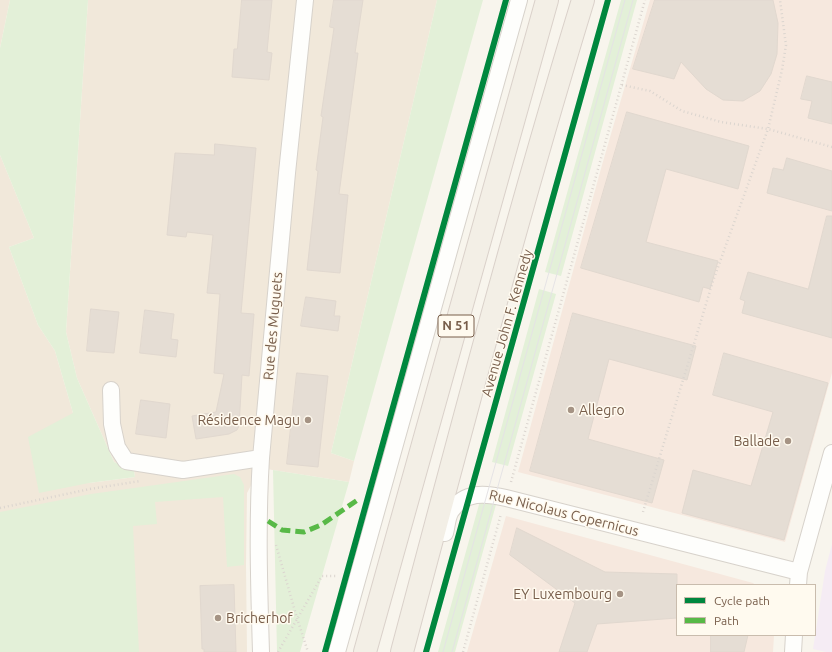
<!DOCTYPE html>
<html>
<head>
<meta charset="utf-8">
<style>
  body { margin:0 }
  #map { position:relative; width:832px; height:652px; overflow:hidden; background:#f8f5ed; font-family:Ubuntu,sans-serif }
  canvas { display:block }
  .legend { position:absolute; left:676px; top:584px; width:140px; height:52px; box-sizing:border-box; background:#fffaef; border:1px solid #c9bcad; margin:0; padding:5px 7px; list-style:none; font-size:12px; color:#785e4b }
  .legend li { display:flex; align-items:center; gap:8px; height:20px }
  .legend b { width:20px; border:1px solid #c9bcad }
</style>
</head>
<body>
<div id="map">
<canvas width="832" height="652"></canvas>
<ul class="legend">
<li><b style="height:5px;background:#00873e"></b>Cycle path</li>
<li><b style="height:5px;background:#58b947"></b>Path</li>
</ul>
</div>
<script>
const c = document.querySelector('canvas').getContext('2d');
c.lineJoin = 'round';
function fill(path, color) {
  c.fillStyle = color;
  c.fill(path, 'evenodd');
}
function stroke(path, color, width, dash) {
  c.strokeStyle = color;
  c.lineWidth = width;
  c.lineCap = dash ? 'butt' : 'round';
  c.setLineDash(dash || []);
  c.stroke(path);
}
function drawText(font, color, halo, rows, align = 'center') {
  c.font = font + ' Ubuntu,sans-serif';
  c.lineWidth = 3;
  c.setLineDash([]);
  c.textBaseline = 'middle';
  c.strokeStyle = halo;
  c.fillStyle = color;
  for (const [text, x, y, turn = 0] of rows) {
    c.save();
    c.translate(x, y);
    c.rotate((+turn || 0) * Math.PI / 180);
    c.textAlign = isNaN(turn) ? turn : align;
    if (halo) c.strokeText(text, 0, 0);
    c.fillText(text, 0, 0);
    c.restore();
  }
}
fill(new Path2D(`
  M 0,0 L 10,0 L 0,48 Z
  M 88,0 L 437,0 L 331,453 L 354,461 L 349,482 L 260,468 L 247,493 L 246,565 L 247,652 L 0,652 L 0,155 L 34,238 L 9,247 L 38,325 L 55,351 L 73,413 L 89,483 L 135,477 L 134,471 L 114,462 L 77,378 L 66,332 Z`), '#f1e8da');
fill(new Path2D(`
  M 650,0 L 832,0 L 832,373 L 785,542 L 518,472 L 602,165 Z
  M 506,516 L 753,583 L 755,585 L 677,585 L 677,635 L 774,635 L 773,652 L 467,652 Z`), '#f6e8de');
fill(new Path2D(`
  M 832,544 L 832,652 L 826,652 L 813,649 L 825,571 Z`), '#f5ecf4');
fill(new Path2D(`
  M 10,0 L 88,0 L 66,332 L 77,378 L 114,462 L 134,471 L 135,477 L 89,483 L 39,493 L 28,437 L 73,413 L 55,351 L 38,325 L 9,247 L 34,238 L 0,155 L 0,48 Z
  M 437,0 L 483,0 L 354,461 L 331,453 Z
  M 621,0 L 637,0 L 561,276 L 545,272 Z
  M 539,289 L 556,294 L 508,466 L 492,462 Z
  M 273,470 L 349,482 L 300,652 L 277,652 Z
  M 234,474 L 240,477 L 244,485 L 244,565 L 227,567 L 223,497 L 155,502 L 157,524 L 133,526 L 139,652 L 0,652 L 0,512 L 91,494 Z
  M 480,501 L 497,501 L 455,652 L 438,652 Z`), '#e3f0d8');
const building = new Path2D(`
  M 242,0 L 272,0 L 267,52 L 272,53 L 269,80 L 232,77 L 234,49 L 237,49 Z
  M 334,0 L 363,0 L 355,53 L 358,53 L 339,194 L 348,195 L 340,273 L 307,270 L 318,171 L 316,170 L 323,117 L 321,116 L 334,28 L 330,27 Z
  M 655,0 L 773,0 L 778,23 L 777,54 L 771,74 L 760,91 L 743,101 L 723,100 L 706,89 L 681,62 L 674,79 L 633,69 Z
  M 807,76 L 832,82 L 832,124 L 808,118 L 812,101 L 801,99 Z
  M 627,112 L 749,146 L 738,189 L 666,169 L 646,242 L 718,261 L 710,289 L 703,287 L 699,302 L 581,268 Z
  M 215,144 L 256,148 L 241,313 L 254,314 L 249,376 L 242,375 L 239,426 L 237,430 L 229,434 L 196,439 L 192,416 L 216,412 L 224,374 L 214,373 L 220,294 L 207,293 L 213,235 L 187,232 L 186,237 L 167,235 L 175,153 L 214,155 Z
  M 787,158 L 832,171 L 832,211 L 767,193 L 773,168 L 783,170 Z
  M 827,216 L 832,216 L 832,338 L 742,313 L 745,301 L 740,299 L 748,272 L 808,289 Z
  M 306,297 L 336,301 L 334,316 L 340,316 L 338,331 L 301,326 Z
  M 91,309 L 119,312 L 114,353 L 87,351 Z
  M 145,310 L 174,314 L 171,339 L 178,340 L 176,357 L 140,353 Z
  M 573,313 L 696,346 L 687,380 L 609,359 L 588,439 L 664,460 L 652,503 L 530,471 Z
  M 724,353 L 828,383 L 784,540 L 682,513 L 693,470 L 751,486 L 773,412 L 713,395 Z
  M 297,373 L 328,376 L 318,467 L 287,464 Z
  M 141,400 L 170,404 L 166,438 L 136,434 Z
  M 517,528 L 605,572 L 677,574 L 677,618 L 597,624 L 587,652 L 559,652 L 575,603 L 510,555 Z
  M 234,585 L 236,652 L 204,652 L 204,649 L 202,649 L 200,586 Z
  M 711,635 L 748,635 L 744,652 L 711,652 Z`);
fill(building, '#e5ddd4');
stroke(building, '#e1d8cf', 1);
const street = new Path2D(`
  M 111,390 L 112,424 L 117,447 L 126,461 L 183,470 L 261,458
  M 445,533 C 447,526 447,517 451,511 C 465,491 485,493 506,498 L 799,572
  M 798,585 L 799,572 L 832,453
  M 261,652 C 259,587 257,522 261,458 L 287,173 L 305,0
  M 337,652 L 519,0
  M 793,652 L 794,635`);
const primary = new Path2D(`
  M 365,652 L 547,0
  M 402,652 C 460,434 517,216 583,0`);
stroke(street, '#d7d2cb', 18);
stroke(primary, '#dad1ca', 24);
stroke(new Path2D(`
  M 622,85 L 650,91 L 682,111 L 721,122 L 768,129 L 832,147
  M 511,482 L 645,0
  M 0,508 L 90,489 L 140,481
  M 643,512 L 713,281 L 768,129 L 782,70 L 786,45 L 780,0
  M 276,545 L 297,618 L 308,652
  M 278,652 L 322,576 L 338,576
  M 463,652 L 501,514`), '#dbd5cf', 2.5, [1, 3]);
stroke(street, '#fefefc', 16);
stroke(primary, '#f3efe6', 22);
stroke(new Path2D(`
  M 443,652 L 625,0
  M 452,652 L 633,0`), '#e5e3e5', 1);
stroke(new Path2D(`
  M 268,521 L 282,530 L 304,532 L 321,525 L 359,499`), '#58b947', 5, [10, 5]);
stroke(new Path2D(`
  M 325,652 L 506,0
  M 426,652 C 487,435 549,218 608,0`), '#00873e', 6);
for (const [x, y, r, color] of [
  [571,410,4,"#a59384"],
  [308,420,4,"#a59384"],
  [788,441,4,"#a59384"],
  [620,594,4,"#a59384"],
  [218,618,4,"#a59384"]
]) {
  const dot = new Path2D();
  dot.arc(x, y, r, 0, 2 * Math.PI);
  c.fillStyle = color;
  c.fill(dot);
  stroke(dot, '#fffaef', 1.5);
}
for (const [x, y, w] of [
  [456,326,36]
]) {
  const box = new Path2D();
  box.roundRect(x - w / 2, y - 11, w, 22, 3);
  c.fillStyle = '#fffaef';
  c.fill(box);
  stroke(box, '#785e4b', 1);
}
drawText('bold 13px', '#785e4b', null, [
  ["N 51",456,326]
]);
drawText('14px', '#785e4b', '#fffaef', [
  ["Avenue John F. Kennedy",507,323,-74],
  ["Rue des Muguets",273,326,-85],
  ["Rue Nicolaus Copernicus",564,513,14]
]);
drawText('14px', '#785e4b', '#fffaef', [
  ["Allegro",579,410,"left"],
  ["Résidence Magu",300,420],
  ["Ballade",780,441],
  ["EY Luxembourg",612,594],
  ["Bricherhof",226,618,"left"]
], 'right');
</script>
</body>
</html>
